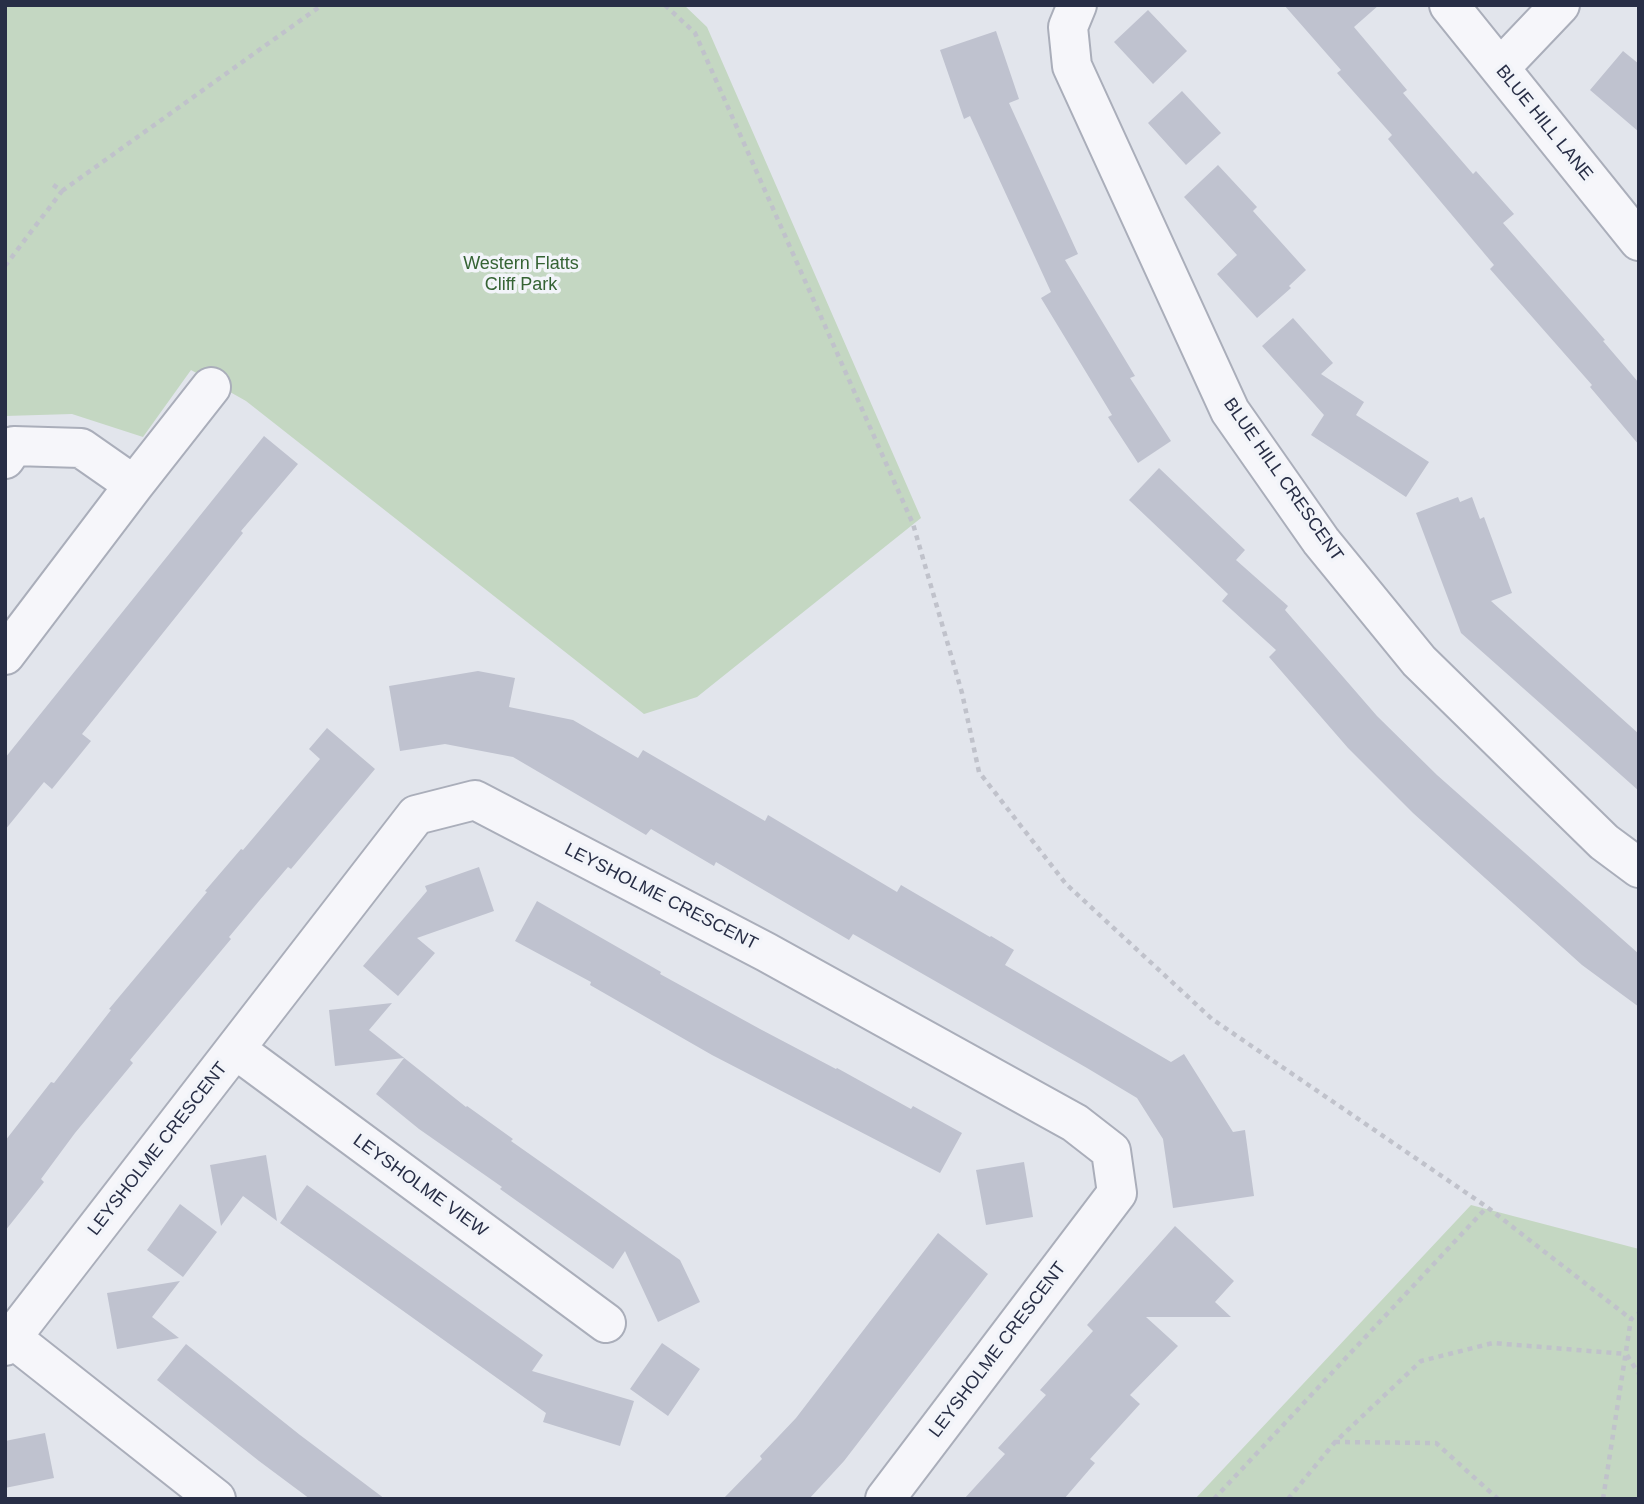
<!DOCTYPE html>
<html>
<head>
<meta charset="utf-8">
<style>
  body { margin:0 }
  #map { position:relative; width:1644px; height:1504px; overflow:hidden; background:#e2e5ec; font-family:Arial,sans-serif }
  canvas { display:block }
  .frame { position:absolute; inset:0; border:7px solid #282e46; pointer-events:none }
</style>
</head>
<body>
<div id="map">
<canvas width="1644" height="1504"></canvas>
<div class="frame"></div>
</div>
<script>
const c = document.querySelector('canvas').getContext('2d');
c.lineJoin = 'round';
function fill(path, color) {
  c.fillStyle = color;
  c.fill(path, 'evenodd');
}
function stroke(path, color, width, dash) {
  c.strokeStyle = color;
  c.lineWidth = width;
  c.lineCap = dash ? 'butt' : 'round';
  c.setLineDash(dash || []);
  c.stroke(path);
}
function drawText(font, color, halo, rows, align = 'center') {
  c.font = font + ' Arial,sans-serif';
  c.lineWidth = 7;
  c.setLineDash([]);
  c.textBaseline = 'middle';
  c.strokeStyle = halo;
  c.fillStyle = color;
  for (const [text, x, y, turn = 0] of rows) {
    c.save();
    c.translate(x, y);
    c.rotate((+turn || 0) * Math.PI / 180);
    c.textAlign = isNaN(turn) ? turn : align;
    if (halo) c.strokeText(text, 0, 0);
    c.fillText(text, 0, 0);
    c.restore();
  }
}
fill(new Path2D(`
  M 5,5 L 684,5 L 707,27 L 921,518 L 697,697 L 644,714 L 246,401 L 191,370 L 143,437 L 72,414 L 5,416 Z
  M 1471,1205 L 1639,1249 L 1639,1499 L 1195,1499 Z`), '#c4d7c2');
fill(new Path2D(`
  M 1284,5 L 1379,5 L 1354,27 L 1407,90 L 1403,93 L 1473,174 L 1476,171 L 1514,214 L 1503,223 L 1605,340 L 1603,341 L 1639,383 L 1639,445 L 1590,387 L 1592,385 L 1490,269 L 1494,265 L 1388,139 L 1392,135 L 1337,73 L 1341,70 Z
  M 1148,10 L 1187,51 L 1153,84 L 1114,42 Z
  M 996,31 L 1019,99 L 1009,103 L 1078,254 L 1065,260 L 1135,376 L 1130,378 L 1171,441 L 1138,463 L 1108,417 L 1112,415 L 1041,298 L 1051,292 L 970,116 L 964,119 L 940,50 Z
  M 1623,51 L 1639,64 L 1639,132 L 1590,90 Z
  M 1182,91 L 1221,133 L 1186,165 L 1148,123 Z
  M 1218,165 L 1257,207 L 1253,211 L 1306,270 L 1289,286 L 1291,288 L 1257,318 L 1217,274 L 1237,255 L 1184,197 Z
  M 1293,318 L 1333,363 L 1321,374 L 1364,402 L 1356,415 L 1429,462 L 1406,497 L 1311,435 L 1324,415 L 1262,346 Z
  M 264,436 L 298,464 L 241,531 L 243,533 L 82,734 L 91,741 L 52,789 L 44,782 L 5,830 L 5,758 Z
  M 1159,468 L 1245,550 L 1236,560 L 1288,606 L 1285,610 L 1377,716 L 1437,775 L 1639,954 L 1639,1007 L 1582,965 L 1485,878 L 1413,813 L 1348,748 L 1269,657 L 1276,650 L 1222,601 L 1228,594 L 1129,500 Z
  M 1458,497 L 1460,502 L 1472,497 L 1480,519 L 1484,517 L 1512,593 L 1491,601 L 1639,734 L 1639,791 L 1461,633 L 1416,513 Z
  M 478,671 L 515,678 L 509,707 L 573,720 L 638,758 L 643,750 L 765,821 L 768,815 L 897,892 L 901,885 L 990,937 L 991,936 L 1014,950 L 1005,965 L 1171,1062 L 1184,1054 L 1233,1132 L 1245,1130 L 1254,1196 L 1173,1208 L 1163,1139 L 1137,1098 L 1087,1068 L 853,934 L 849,940 L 716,862 L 714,866 L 651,829 L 646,835 L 513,757 L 445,744 L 400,751 L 389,686 Z
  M 327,728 L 375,769 L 291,869 L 288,867 L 259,901 L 229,937 L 231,939 L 130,1060 L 133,1063 L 75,1133 L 41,1179 L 44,1182 L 5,1231 L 5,1141 L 51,1082 L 54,1083 L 111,1010 L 109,1009 L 207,892 L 205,891 L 241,849 L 243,850 L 320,759 L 309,749 Z
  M 479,867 L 494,911 L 417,938 L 435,953 L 398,996 L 363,966 L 427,891 L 425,886 Z
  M 537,901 L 661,972 L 660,974 L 760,1029 L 836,1069 L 837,1068 L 911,1109 L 913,1106 L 962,1133 L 940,1173 L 712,1055 L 590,985 L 591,982 L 515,941 Z
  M 392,1003 L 369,1030 L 466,1107 L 467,1106 L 513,1139 L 511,1141 L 680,1260 L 700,1302 L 658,1322 L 625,1251 L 613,1269 L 500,1189 L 502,1187 L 419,1129 L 376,1094 L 404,1058 L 335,1066 L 329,1010 Z
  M 266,1155 L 277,1221 L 243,1196 L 221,1226 L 210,1165 Z
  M 1024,1162 L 1033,1217 L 986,1225 L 976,1170 Z
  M 307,1185 L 543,1355 L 532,1371 L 634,1401 L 620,1446 L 543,1422 L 546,1413 L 280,1223 Z
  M 180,1204 L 217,1232 L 183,1277 L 147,1250 Z
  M 1175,1226 L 1234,1281 L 1215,1302 L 1231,1317 L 1146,1317 L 1178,1346 L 1130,1395 L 1140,1404 L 1090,1459 L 1095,1463 L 1064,1499 L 964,1499 L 1005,1454 L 998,1448 L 1046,1395 L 1040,1390 L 1093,1331 L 1087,1325 Z
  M 938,1233 L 988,1274 L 844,1461 L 809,1499 L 723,1499 L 762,1459 L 760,1456 L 796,1418 Z
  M 180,1281 L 152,1317 L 179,1338 L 117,1349 L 107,1293 Z
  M 662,1343 L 700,1369 L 668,1416 L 630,1389 Z
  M 186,1344 L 300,1435 L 385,1499 L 310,1499 L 259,1461 L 157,1380 Z
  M 45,1433 L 54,1478 L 5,1488 L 5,1441 Z`), '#bfc2cf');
const street = new Path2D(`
  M 1077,5 L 1068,27 L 1072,66 L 1230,411 L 1321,541 L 1419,661 L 1604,842 L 1639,868
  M 1449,5 L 1639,241
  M 1500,68 L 1560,5
  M 5,459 L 14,446 L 81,448 L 134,485 L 5,655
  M 134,485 L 211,387
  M 235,1049 L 606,1323
  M 12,1338 L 216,1499
  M 5,1346 L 416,815 L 475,800 L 766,952 L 1075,1123 L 1111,1151 L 1117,1193 L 885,1499`);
stroke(street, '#aaaeba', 42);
stroke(new Path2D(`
  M 665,5 L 695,33 L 913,524 L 962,693 L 979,772 L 1066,884 L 1212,1019 L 1487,1207 L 1631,1319
  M 62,191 L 322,5
  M 5,266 L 62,191 L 52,184
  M 1627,1355 L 1639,1374
  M 1335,1442 L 1436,1443 L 1498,1499
  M 1214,1499 L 1487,1207
  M 1288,1499 L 1335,1442 L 1421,1361 L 1493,1343 L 1626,1354
  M 1603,1499 L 1631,1319 L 1639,1313`), '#c0c2cb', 4.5, [5, 5]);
stroke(street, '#f6f6fa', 38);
drawText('18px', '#282e46', '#f2f4f9', [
  ["BLUE HILL LANE",1544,123,51],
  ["BLUE HILL CRESCENT",1283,480,55],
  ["LEYSHOLME CRESCENT",661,897,27],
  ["LEYSHOLME CRESCENT",158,1149,-52],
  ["LEYSHOLME VIEW",420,1186,36],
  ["LEYSHOLME CRESCENT",998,1350,-53]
]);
drawText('18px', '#356334', '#f2f4f9', [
  ["Western Flatts",521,264],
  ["Cliff Park",521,285]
]);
</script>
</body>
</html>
